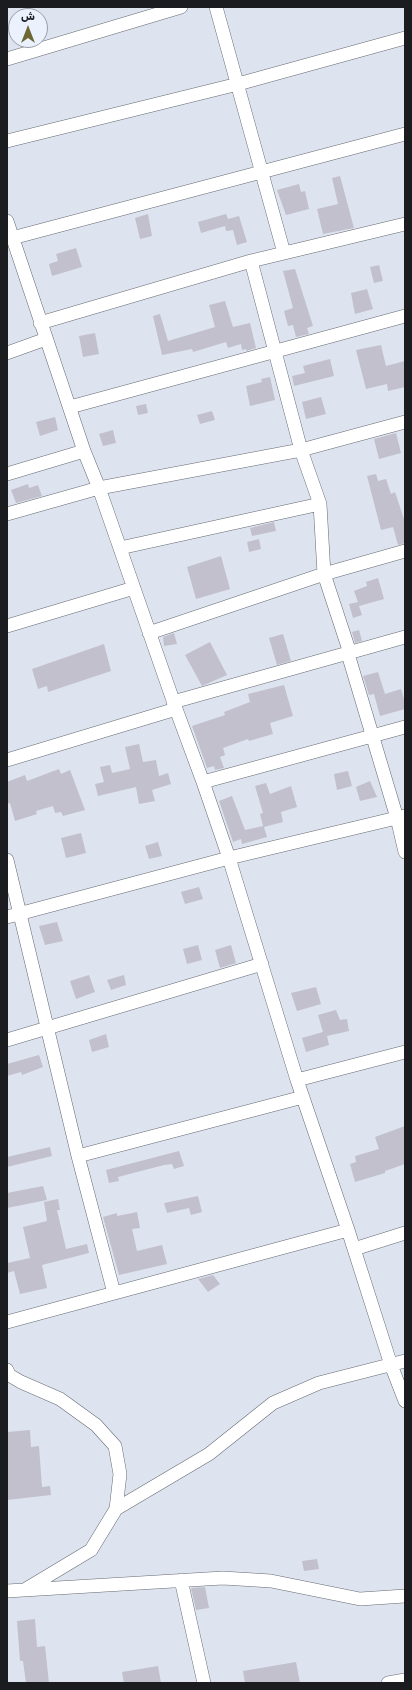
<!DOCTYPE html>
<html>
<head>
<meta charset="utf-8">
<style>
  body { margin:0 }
  #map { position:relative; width:412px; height:1690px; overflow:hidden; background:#dee4ef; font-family:Rubik,Vazirmatn,sans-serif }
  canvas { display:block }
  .frame { position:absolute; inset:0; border:8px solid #1a1c20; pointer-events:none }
  .north { position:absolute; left:8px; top:8px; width:40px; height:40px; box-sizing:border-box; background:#ecf2fd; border:1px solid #989ca5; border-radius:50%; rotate:0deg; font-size:11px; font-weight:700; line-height:16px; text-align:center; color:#1a1c20 }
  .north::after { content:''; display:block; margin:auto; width:14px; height:18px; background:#6d6734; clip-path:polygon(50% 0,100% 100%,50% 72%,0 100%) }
</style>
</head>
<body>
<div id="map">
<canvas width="412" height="1690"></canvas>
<div class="frame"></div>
<div class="north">ش</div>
</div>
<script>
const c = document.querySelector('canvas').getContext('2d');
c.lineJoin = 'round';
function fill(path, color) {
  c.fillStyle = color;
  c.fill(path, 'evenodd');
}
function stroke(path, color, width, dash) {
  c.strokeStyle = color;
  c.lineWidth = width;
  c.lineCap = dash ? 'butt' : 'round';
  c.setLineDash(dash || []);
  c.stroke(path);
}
fill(new Path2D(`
  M 340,176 L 354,228 L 323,234 L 317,209 L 338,204 L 332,178 Z
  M 299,184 L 301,192 L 305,191 L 309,209 L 286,215 L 277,190 Z
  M 148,214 L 152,236 L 140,239 L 135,218 Z
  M 226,214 L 228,219 L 239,216 L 247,242 L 237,245 L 233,230 L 226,231 L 225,226 L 201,233 L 198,222 Z
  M 76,248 L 82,267 L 52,276 L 49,264 L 58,261 L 56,254 Z
  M 379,265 L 383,281 L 374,283 L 370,267 Z
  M 295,269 L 313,326 L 307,328 L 309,334 L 296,337 L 293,325 L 288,326 L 284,311 L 293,308 L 283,271 Z
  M 367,289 L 373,309 L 355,314 L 351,293 Z
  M 225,301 L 233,327 L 250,323 L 256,348 L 246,351 L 246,349 L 242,350 L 241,344 L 228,348 L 226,342 L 193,352 L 192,349 L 162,355 L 153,316 L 160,314 L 168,341 L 215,327 L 209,305 Z
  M 95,333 L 99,354 L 83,357 L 79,336 Z
  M 381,345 L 386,366 L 405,361 L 405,387 L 388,391 L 387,384 L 366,389 L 356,350 Z
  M 330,359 L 334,376 L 294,386 L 292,376 L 305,373 L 303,366 Z
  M 270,377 L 275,400 L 250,406 L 246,386 L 262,382 L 261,379 Z
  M 321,397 L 326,414 L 306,419 L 302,402 Z
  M 146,404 L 148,413 L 138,415 L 136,406 Z
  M 212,411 L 215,420 L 200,424 L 197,415 Z
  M 55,417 L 58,430 L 40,436 L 36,422 Z
  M 113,430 L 116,443 L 103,446 L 99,434 Z
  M 396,433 L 401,453 L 379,459 L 374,439 Z
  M 376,474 L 378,481 L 386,479 L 391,494 L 395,492 L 405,522 L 405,543 L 398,545 L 393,527 L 381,530 L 367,476 Z
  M 28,484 L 29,488 L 38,485 L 42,496 L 16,503 L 11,490 Z
  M 274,522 L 276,531 L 252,536 L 250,528 Z
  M 259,539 L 261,549 L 249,552 L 247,542 Z
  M 221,556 L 230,589 L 196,599 L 187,567 Z
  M 378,578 L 384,599 L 359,606 L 362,615 L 353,618 L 349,604 L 358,602 L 354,591 L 367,586 L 366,582 Z
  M 359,630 L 362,641 L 355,643 L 352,632 Z
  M 174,633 L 177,644 L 164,646 L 163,637 Z
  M 283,634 L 291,661 L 277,665 L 269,638 Z
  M 210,642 L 227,675 L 202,686 L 185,655 Z
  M 104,644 L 111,671 L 48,692 L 47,686 L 38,689 L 32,669 Z
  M 378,672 L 385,694 L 401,689 L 405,702 L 405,709 L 380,716 L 374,694 L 369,695 L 363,676 Z
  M 284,685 L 293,716 L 270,723 L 273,734 L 249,741 L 248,739 L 223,748 L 225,755 L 220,757 L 224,768 L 215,770 L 214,766 L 207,768 L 192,726 L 225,715 L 224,712 L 250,702 L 248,694 Z
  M 139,744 L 143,762 L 156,760 L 159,776 L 168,773 L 171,784 L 152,790 L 155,801 L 139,804 L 136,787 L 98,796 L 95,784 L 104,782 L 100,767 L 110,765 L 112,773 L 130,769 L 125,747 Z
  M 59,769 L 61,774 L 70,770 L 85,810 L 63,816 L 61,812 L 55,813 L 53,806 L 36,811 L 37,814 L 15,821 L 10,803 L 7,804 L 7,782 L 25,775 L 27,781 Z
  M 348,771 L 352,786 L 337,790 L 334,774 Z
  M 370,781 L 377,797 L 360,801 L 356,787 Z
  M 266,783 L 270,794 L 291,786 L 297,807 L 281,812 L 283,822 L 264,827 L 267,837 L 242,844 L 241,839 L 233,842 L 219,801 L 232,796 L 245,830 L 263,826 L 260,814 L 263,813 L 255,786 Z
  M 81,833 L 86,853 L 66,858 L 61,838 Z
  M 158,842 L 162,856 L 149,859 L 145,846 Z
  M 199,887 L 203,899 L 185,904 L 181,892 Z
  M 57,922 L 63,941 L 45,945 L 39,926 Z
  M 198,945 L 202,960 L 187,964 L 183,949 Z
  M 231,945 L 236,963 L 220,968 L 215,950 Z
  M 89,975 L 95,992 L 76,999 L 70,981 Z
  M 124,975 L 126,985 L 111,990 L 107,980 Z
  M 316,987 L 321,1004 L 297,1011 L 291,993 Z
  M 336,1010 L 340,1020 L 347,1019 L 349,1031 L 327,1036 L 329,1045 L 306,1052 L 302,1038 L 323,1032 L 318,1015 Z
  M 106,1034 L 109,1047 L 92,1052 L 89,1040 Z
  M 39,1055 L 43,1067 L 22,1075 L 21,1072 L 7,1076 L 7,1064 Z
  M 405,1126 L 405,1164 L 385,1171 L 385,1173 L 355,1182 L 350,1164 L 356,1162 L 355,1156 L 379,1149 L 375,1137 Z
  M 50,1147 L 52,1156 L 7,1167 L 7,1157 Z
  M 179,1151 L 184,1166 L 174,1169 L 172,1164 L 164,1165 L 118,1177 L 119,1181 L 109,1183 L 106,1170 Z
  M 43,1186 L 47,1200 L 7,1208 L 7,1193 Z
  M 198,1196 L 202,1212 L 191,1215 L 189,1208 L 167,1213 L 164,1203 Z
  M 58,1199 L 60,1210 L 57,1210 L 66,1249 L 87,1244 L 89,1253 L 42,1265 L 47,1288 L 20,1294 L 14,1271 L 7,1273 L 7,1263 L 30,1258 L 23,1227 L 47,1221 L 44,1202 Z
  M 137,1212 L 140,1228 L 132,1229 L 137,1251 L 162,1245 L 167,1264 L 119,1275 L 103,1217 L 117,1213 L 117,1216 Z
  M 213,1275 L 220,1284 L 208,1292 L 198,1279 Z
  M 30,1430 L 31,1447 L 39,1446 L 42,1487 L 50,1486 L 51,1495 L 7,1500 L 7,1432 Z
  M 317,1559 L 319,1569 L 304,1571 L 302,1561 Z
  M 205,1587 L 209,1608 L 196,1610 L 191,1588 Z
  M 35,1619 L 37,1647 L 45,1646 L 49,1683 L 26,1683 L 23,1661 L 20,1661 L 17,1621 Z
  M 296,1662 L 300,1683 L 245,1683 L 243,1671 Z
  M 158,1666 L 161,1683 L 124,1683 L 122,1672 Z`), '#c1c0cc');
const minor = new Path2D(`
  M 216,7 L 284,253
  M 7,59 L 181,7
  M 7,141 L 238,84 L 405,38
  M 7,221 L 84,451 L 99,488 L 176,709 L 203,782 L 229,858 L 297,1080 L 348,1230 L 391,1365 L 405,1401
  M 12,238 L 405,134
  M 251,261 L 301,450 L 320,504 L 324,574 L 350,653
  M 40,323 L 251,261 L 405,224
  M 7,353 L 46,339
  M 70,407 L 405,316
  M 7,474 L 84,451
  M 7,514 L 99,488 L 301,450 L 405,422
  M 120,548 L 320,504
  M 7,626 L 134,588
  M 149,633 L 324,574 L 405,551
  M 348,654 L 397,818 L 405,852
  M 173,702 L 405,637
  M 7,760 L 176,709
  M 203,782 L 405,727
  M 7,860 L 78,1156 L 114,1293
  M 7,917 L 229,858 L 405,816
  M 7,1040 L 262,964
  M 297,1080 L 405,1052
  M 78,1156 L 303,1097
  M 354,1249 L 405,1233
  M 7,1322 L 348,1230
  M 7,1370 L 9,1375 L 21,1382 L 60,1399 L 96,1425 L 115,1446 L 120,1474 L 116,1509 L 91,1550 L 26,1589
  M 116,1509 L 209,1454 L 273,1403 L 319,1383 L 405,1361
  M 181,1580 L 204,1683
  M 7,1591 L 223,1578 L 271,1581 L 360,1599 L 405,1596
  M 388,1683 L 405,1680`);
stroke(minor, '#656a73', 14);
stroke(minor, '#fff', 13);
</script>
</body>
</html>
